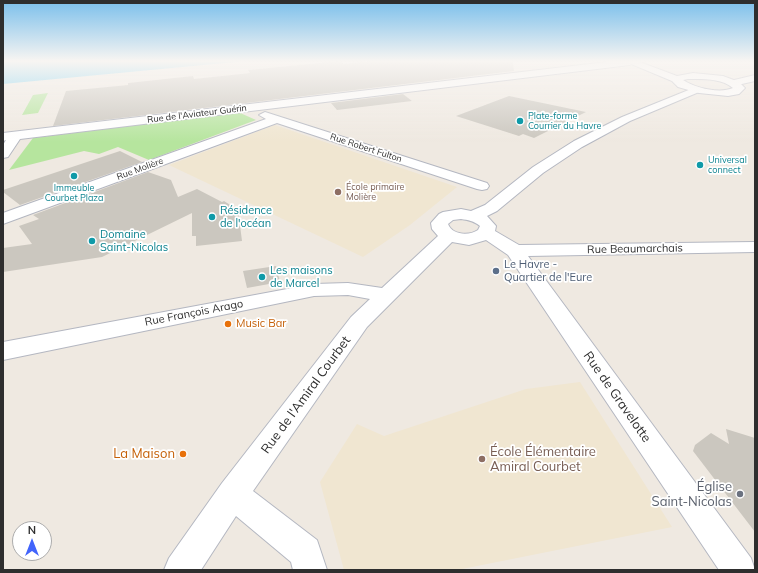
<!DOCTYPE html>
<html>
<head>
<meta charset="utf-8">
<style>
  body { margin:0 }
  #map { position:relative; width:758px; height:573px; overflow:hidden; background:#efe9e1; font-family:Mulish,sans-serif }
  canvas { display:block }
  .frame { position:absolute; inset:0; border:4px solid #2e2e2e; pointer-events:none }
  .north { position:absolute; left:12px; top:521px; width:40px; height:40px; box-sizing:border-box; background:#fff; border:1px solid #ababab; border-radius:50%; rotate:0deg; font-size:11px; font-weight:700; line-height:16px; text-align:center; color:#2e2e2e }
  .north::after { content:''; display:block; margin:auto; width:14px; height:18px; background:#4264fb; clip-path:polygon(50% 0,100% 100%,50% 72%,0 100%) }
</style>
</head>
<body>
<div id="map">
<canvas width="758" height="573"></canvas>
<div class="frame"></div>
<div class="north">N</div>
</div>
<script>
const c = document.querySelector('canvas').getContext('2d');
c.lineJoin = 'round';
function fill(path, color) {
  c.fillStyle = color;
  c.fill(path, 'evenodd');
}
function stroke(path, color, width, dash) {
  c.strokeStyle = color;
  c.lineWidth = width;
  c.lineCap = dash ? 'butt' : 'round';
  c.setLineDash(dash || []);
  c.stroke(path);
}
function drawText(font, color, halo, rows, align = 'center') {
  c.font = font + ' Mulish,sans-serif';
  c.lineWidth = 3.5;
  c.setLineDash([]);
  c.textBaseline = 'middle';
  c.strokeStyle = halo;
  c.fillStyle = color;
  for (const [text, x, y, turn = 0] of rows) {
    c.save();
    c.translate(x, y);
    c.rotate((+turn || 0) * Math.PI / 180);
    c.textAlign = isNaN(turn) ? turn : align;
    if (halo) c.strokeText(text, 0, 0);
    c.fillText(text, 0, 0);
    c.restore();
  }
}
fill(new Path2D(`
  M 275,125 L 413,172 L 457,187 L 410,225 L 363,257 L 169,165 Z
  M 580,382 L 672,527 L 457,570 L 344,570 L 320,482 L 357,424 L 384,436 L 526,389 Z`), '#f0e6d1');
fill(new Path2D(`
  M 48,93 L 38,113 L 22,115 L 33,95 Z
  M 238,112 L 256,120 L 149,160 L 118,147 L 99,154 L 84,151 L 9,170 L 33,138 Z`), '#b6e59e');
fill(new Path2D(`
  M 3,61 L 246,61 L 3,84 Z`), '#75cff0');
fill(new Path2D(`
  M 340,61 L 344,64 L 370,61 L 513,61 L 514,71 L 53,126 L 66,91 L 128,85 L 128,83 L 193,76 L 194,79 L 250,73 L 248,70 Z
  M 403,94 L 412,101 L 337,110 L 331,103 Z
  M 509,96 L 586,112 L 534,138 L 523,134 L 519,136 L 456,116 Z
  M 120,151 L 142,162 L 20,205 L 3,192 L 3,190 Z
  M 148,172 L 171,180 L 178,197 L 197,189 L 222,202 L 224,201 L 238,210 L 242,241 L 196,246 L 196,236 L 192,236 L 192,213 L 102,257 L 3,272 L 3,248 L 32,244 L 19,226 L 39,219 L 33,215 Z
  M 276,266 L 280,282 L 247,288 L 243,271 Z
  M 726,429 L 755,438 L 755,532 L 693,451 L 695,445 L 711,433 L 729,444 Z`), '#cbc7bf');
const street = new Path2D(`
  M 615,61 L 634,62 L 630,65 L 20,139 L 8,157 L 3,158 L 3,145 L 6,140 L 3,141 L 3,133 Z
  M 755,75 L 755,81 L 733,86 L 728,83 L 730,81 Z
  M 696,87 L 699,88 L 701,90 L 699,92 L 630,121 L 582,147 L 543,173 L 497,211 L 487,216 L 496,226 L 495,231 L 519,245 L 755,242 L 755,252 L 528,256 L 751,558 L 755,570 L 719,570 L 508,255 L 486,240 L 469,245 L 452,242 L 367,327 L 253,491 L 317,540 L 327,570 L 293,570 L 291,562 L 236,516 L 201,570 L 164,570 L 169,558 L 222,483 L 351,317 L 370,299 L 348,295 L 314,296 L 3,360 L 3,342 L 314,284 L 348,283 L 382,288 L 438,236 L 432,229 L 431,223 L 439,214 L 443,212 L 461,209 L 471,211 L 485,205 L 533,167 L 574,141 L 622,117 ZM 461,219 C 468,220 474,221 480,226 L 478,230 C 469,236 452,235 448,224 L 453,220 Z
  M 265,112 L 487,183 L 489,186 L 487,189 L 482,190 L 477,189 L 277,123 L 3,224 L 3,213 L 266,119 L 259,115 Z`);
const secondary = new Path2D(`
  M 624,61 L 637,61 L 677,76 L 693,73 L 723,76 L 739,82 L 745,88 L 739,94 L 728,96 L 699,93 L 678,87 L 672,81 ZM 688,79 C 703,79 721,78 733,88 C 720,94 695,88 683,80 Z`);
stroke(street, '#b4b7c1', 2);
stroke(secondary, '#b4b7c1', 2);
fill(street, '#fff');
fill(secondary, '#fff');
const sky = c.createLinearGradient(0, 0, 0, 142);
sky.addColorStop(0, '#7abfeb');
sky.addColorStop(0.43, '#f8f5f2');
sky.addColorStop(1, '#f8f5f200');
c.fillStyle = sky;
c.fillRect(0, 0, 758, 142);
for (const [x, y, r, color] of [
  [520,121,4,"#0f9aa8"],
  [700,165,4,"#0f9aa8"],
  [74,176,4,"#0f9aa8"],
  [338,192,4,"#8d6e63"],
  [212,217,4,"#0f9aa8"],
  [92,241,4,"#0f9aa8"],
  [496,271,4,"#5c6f8a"],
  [262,277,4,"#0f9aa8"],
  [228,324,4,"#e8710a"],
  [183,454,4,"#e8710a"],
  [482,459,4,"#8d6e63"],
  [740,494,4,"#6b7280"]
]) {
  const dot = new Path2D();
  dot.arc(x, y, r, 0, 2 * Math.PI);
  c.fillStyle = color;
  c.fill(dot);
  stroke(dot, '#fff', 1.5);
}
drawText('9px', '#2e2e2e', '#fff', [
  ["Rue de l'Aviateur Guérin",197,114,-7],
  ["Rue Robert Fulton",366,148,18],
  ["Rue Molière",140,169,-20]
]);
drawText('9px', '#0d838f', '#fff', [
  ["Plate-forme",528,116],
  ["Courrier du Havre",528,126],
  ["Universal",708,160],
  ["connect",708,170],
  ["Immeuble",74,188,"center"],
  ["Courbet Plaza",74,198,"center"]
], 'left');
drawText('9px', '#785e54', '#fff', [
  ["École primaire",346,187],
  ["Molière",346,197]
], 'left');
drawText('11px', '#0d838f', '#fff', [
  ["Résidence",220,211],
  ["de l'océan",220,224],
  ["Domaine",100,235],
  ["Saint-Nicolas",100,248],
  ["Les maisons",270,271],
  ["de Marcel",270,284]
], 'left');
drawText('11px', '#2e2e2e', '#fff', [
  ["Rue Beaumarchais",635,249,-1],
  ["Rue François Arago",194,313,-11]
]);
drawText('11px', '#4e5e75', '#fff', [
  ["Le Havre -",504,265],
  ["Quartier de l'Eure",504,278]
], 'left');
drawText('11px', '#c56008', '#fff', [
  ["Music Bar",236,324]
], 'left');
drawText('13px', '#2e2e2e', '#fff', [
  ["Rue de l'Amiral Courbet",306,395,-54],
  ["Rue de Gravelotte",617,397,55]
]);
drawText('13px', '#785e54', '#fff', [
  ["École Élémentaire",490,452],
  ["Amiral Courbet",490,467]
], 'left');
drawText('13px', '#c56008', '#fff', [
  ["La Maison",175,454]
], 'right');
drawText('13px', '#5b616d', '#fff', [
  ["Église",732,487],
  ["Saint-Nicolas",732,502]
], 'right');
</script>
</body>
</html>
